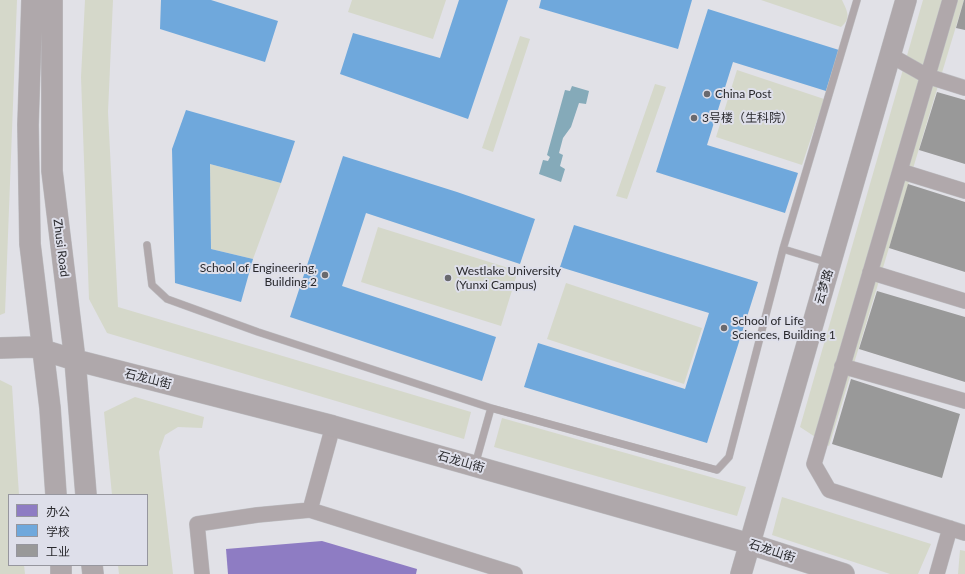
<!DOCTYPE html>
<html>
<head>
<meta charset="utf-8">
<style>
  body { margin:0 }
  #map { position:relative; width:965px; height:574px; overflow:hidden; background:#e1e1e7; font-family:Lato,"Noto Sans SC",sans-serif }
  canvas { display:block }
  .legend { position:absolute; left:8px; top:494px; width:140px; height:72px; box-sizing:border-box; background:#dedfea; border:1px solid #96969e; margin:0; padding:5px 7px; list-style:none; font-size:12px; color:#29292d }
  .legend li { display:flex; align-items:center; gap:8px; height:20px }
  .legend b { width:20px; border:1px solid #96969e }
</style>
</head>
<body>
<div id="map">
<canvas width="965" height="574"></canvas>
<ul class="legend">
<li><b style="height:11px;background:#8e7cc3"></b>办公</li>
<li><b style="height:11px;background:#6fa8dc"></b>学校</li>
<li><b style="height:11px;background:#999"></b>工业</li>
</ul>
</div>
<script>
const c = document.querySelector('canvas').getContext('2d');
c.lineJoin = 'round';
function fill(path, color) {
  c.fillStyle = color;
  c.fill(path, 'evenodd');
}
function stroke(path, color, width, dash) {
  c.strokeStyle = color;
  c.lineWidth = width;
  c.lineCap = dash ? 'butt' : 'round';
  c.setLineDash(dash || []);
  c.stroke(path);
}
function drawText(font, color, halo, rows, align = 'center') {
  c.font = font + ' Lato,"Noto Sans SC",sans-serif';
  c.lineWidth = 4;
  c.setLineDash([]);
  c.textBaseline = 'middle';
  c.strokeStyle = halo;
  c.fillStyle = color;
  for (const [text, x, y, turn = 0] of rows) {
    c.save();
    c.translate(x, y);
    c.rotate((+turn || 0) * Math.PI / 180);
    c.textAlign = isNaN(turn) ? turn : align;
    if (halo) c.strokeText(text, 0, 0);
    c.fillText(text, 0, 0);
    c.restore();
  }
}
fill(new Path2D(`
  M 0,0 L 17,0 L 5,313 L 0,315 Z
  M 85,0 L 113,0 L 108,112 L 118,307 L 471,412 L 464,439 L 107,333 L 89,299 L 81,77 Z
  M 352,0 L 446,0 L 433,39 L 348,12 Z
  M 761,0 L 842,0 C 847,11 852,18 841,27 Z
  M 923,0 L 964,0 L 829,446 L 800,427 Z
  M 520,36 L 530,39 L 493,152 L 482,148 Z
  M 737,70 L 824,99 L 802,165 L 716,137 Z
  M 655,84 L 666,87 L 627,199 L 616,196 Z
  M 210,164 L 281,183 L 253,259 L 211,249 Z
  M 378,227 L 518,271 L 501,326 L 361,282 Z
  M 566,283 L 702,328 L 684,384 L 547,339 Z
  M 0,380 L 12,386 L 19,495 L 9,495 L 9,565 L 24,565 L 25,574 L 0,574 Z
  M 135,397 L 204,417 L 202,428 L 178,427 L 165,435 L 159,452 L 173,574 L 119,574 L 118,565 L 147,565 L 147,495 L 112,495 L 104,412 Z
  M 502,418 L 746,487 L 737,516 L 494,447 Z
  M 782,497 L 931,544 L 918,574 L 890,574 L 772,535 Z
  M 960,550 L 965,551 L 965,574 L 958,574 Z`), '#d5d8ca');
fill(new Path2D(`
  M 572,86 L 589,91 L 586,104 L 579,103 L 571,127 L 563,138 L 559,153 L 563,155 L 560,166 L 565,169 L 561,182 L 539,174 L 543,160 L 548,161 L 550,157 L 547,155 L 565,90 L 570,91 Z`), '#85aab9');
fill(new Path2D(`
  M 322,541 L 417,569 L 416,574 L 228,574 L 226,549 Z`), '#8e7cc3');
fill(new Path2D(`
  M 161,0 L 211,0 L 278,21 L 265,62 L 160,29 Z
  M 459,0 L 508,0 L 468,119 L 340,74 L 353,33 L 440,58 Z
  M 541,0 L 692,0 L 678,49 L 539,8 Z
  M 708,9 L 839,50 L 826,91 L 733,62 L 707,145 L 798,173 L 785,213 L 656,172 Z
  M 186,110 L 295,141 L 281,183 L 210,164 L 211,249 L 253,259 L 241,302 L 175,283 L 172,149 Z
  M 343,156 L 457,192 L 535,219 L 520,264 L 366,213 L 342,286 L 496,337 L 482,381 L 290,317 Z
  M 574,225 L 758,282 L 707,443 L 524,387 L 538,343 L 685,389 L 709,313 L 560,267 Z`), '#6fa8dc');
fill(new Path2D(`
  M 964,0 L 965,0 L 965,30 L 956,28 Z
  M 937,92 L 965,100 L 965,164 L 919,150 Z
  M 908,184 L 965,202 L 965,272 L 889,248 Z
  M 877,291 L 965,317 L 965,382 L 859,349 Z
  M 851,379 L 960,414 L 942,478 L 832,444 Z`), '#999');
const lane = new Path2D(`
  M 147,245 L 152,285 L 167,299 L 258,332 L 491,408 L 717,470 L 729,457 L 783,249 L 857,0
  M 783,249 L 829,263
  M 475,465 L 491,408`);
const street = new Path2D(`
  M 950,0 L 814,464 L 829,490 L 965,533
  M 890,55 L 927,76 L 965,88
  M 900,171 L 965,191
  M 870,272 L 965,301
  M 842,366 L 965,401
  M 310,510 L 333,426
  M 202,574 L 197,524 L 257,515 L 310,510 L 515,574
  M 937,574 L 950,528`);
const secondary = new Path2D(`
  M 32,0 L 28,125 L 30,244 L 50,408 L 56,495
  M 52,0 L 52,171 L 75,360 L 86,495
  M 0,348 L 33,347 L 75,360 L 333,426 L 750,544 L 844,574
  M 61,565 L 61,574
  M 92,565 L 93,574
  M 741,574 L 906,0`);
stroke(lane, '#bdbdc1', 8);
stroke(street, '#bdbdc1', 16);
stroke(secondary, '#bdbdc1', 22);
stroke(lane, '#b0a8ab', 7);
stroke(street, '#b0a8ab', 15);
stroke(secondary, '#afa8ab', 21);
for (const [x, y, r, color] of [
  [707,94,4,"#69696e"],
  [694,118,4,"#69696e"],
  [325,275,4,"#69696e"],
  [448,278,4,"#69696e"],
  [724,328,4,"#69696e"]
]) {
  const dot = new Path2D();
  dot.arc(x, y, r, 0, 2 * Math.PI);
  c.fillStyle = color;
  c.fill(dot);
  stroke(dot, '#dedfea', 1.5);
}
drawText('12px', '#29292d', '#dedfea', [
  ["China Post",715,94],
  ["3号楼（生科院）",702,118],
  ["School of Engineering,",317,268,"right"],
  ["Building 2",317,282,"right"],
  ["Westlake University",456,271],
  ["(Yunxi Campus)",456,285],
  ["School of Life",732,321],
  ["Sciences, Building 1",732,335]
], 'left');
drawText('12px', '#29292d', '#dedfea', [
  ["Zhusi Road",61,248,83],
  ["云梦路",824,287,-74],
  ["石龙山街",148,379,14],
  ["石龙山街",461,462,16],
  ["石龙山街",772,551,18]
]);
</script>
</body>
</html>
